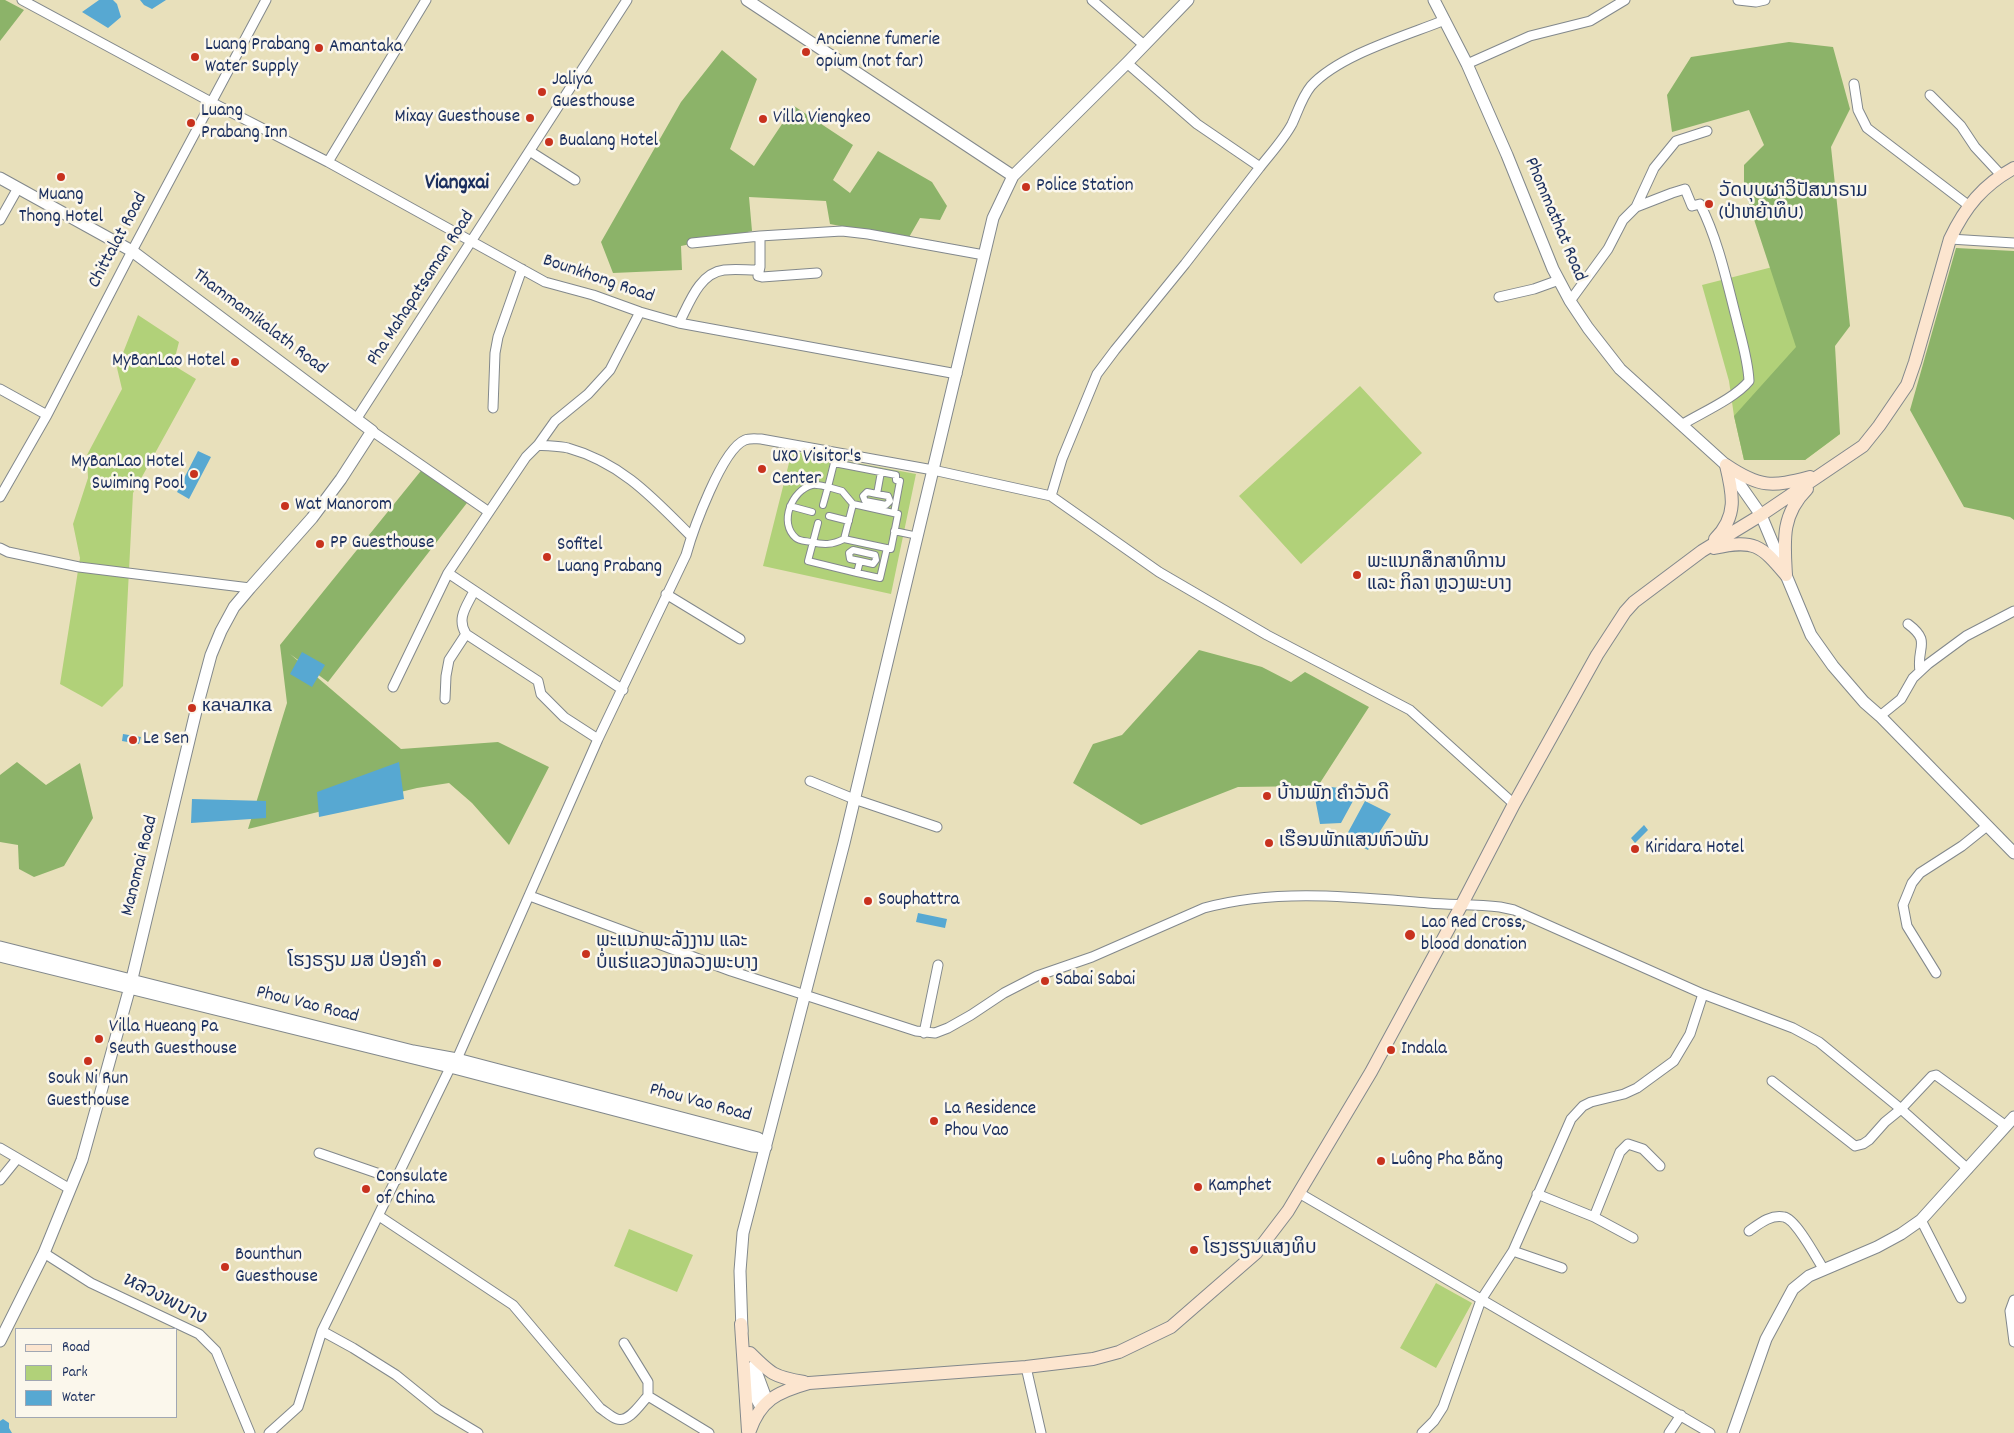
<!DOCTYPE html>
<html>
<head>
<meta charset="utf-8">
<style>
  body { margin:0 }
  #map { position:relative; width:2014px; height:1433px; overflow:hidden; background:#e8e0bb; font-family:Dekko,sans-serif }
  canvas { display:block }
  .legend { position:absolute; left:15px; top:1328px; width:162px; height:90px; box-sizing:border-box; background:#fbf7ec; border:1px solid #a1a7b3; margin:0; padding:6px 9px; list-style:none; font-size:15px; color:#1b2f5e }
  .legend li { display:flex; align-items:center; gap:10px; height:25px }
  .legend b { width:25px; border:1px solid #a1a7b3 }
</style>
</head>
<body>
<div id="map">
<canvas width="2014" height="1433"></canvas>
<ul class="legend">
<li><b style="height:6px;background:#fce5cf"></b>Road</li>
<li><b style="height:14px;background:#b1d179"></b>Park</li>
<li><b style="height:14px;background:#57a8d2"></b>Water</li>
</ul>
</div>
<script>
const c = document.querySelector('canvas').getContext('2d');
c.lineJoin = 'round';
function fill(path, color) {
  c.fillStyle = color;
  c.fill(path, 'evenodd');
}
function stroke(path, color, width, dash) {
  c.strokeStyle = color;
  c.lineWidth = width;
  c.lineCap = dash ? 'butt' : 'round';
  c.setLineDash(dash || []);
  c.stroke(path);
}
function drawText(font, color, halo, rows, align = 'center') {
  c.font = font + ' Dekko,"Noto Sans Lao","Playpen Sans Thai",sans-serif';
  c.lineWidth = 5;
  c.setLineDash([]);
  c.textBaseline = 'middle';
  c.strokeStyle = halo;
  c.fillStyle = color;
  for (const [text, x, y, turn = 0] of rows) {
    c.save();
    c.translate(x, y);
    c.rotate((+turn || 0) * Math.PI / 180);
    c.textAlign = isNaN(turn) ? turn : align;
    if (halo) c.strokeText(text, 0, 0);
    c.fillText(text, 0, 0);
    c.restore();
  }
}
fill(new Path2D(`
  M 1800,260 L 1840,434 L 1805,460 L 1744,460 L 1734,416 L 1729,381 L 1702,285 Z
  M 138,315 L 179,342 L 173,365 L 196,379 L 133,493 L 123,686 L 102,707 L 60,684 L 80,558 L 73,524 L 88,478 L 87,455 L 122,389 L 117,368 Z
  M 1360,386 L 1422,453 L 1301,564 L 1239,496 Z
  M 792,451 L 916,474 L 891,594 L 763,566 Z
  M 629,1229 L 693,1255 L 677,1292 L 614,1266 Z
  M 1436,1283 L 1472,1303 L 1436,1368 L 1400,1348 Z`), '#b1d179');
fill(new Path2D(`
  M 0,0 L 5,0 L 24,10 L 0,41 Z
  M 1789,42 L 1833,47 L 1850,109 L 1831,147 L 1850,326 L 1835,346 L 1840,434 L 1805,460 L 1744,460 L 1734,416 L 1796,347 L 1744,189 L 1744,165 L 1764,145 L 1749,110 L 1672,132 L 1667,95 L 1691,57 Z
  M 722,50 L 757,79 L 730,149 L 754,166 L 794,106 L 853,145 L 833,180 L 850,193 L 878,151 L 932,182 L 947,206 L 940,220 L 920,218 L 908,239 L 830,224 L 826,201 L 749,197 L 752,231 L 681,246 L 682,270 L 613,273 L 601,242 L 681,102 Z
  M 1956,248 L 2014,251 L 2014,520 L 2010,517 L 1964,507 L 1910,410 Z
  M 424,467 L 470,499 L 328,682 L 290,654 L 401,749 L 498,742 L 549,767 L 509,845 L 472,803 L 449,783 L 417,788 L 248,829 L 287,703 L 280,645 Z
  M 1199,650 L 1262,667 L 1291,682 L 1305,672 L 1369,707 L 1318,786 L 1238,787 L 1141,825 L 1073,783 L 1093,744 L 1122,735 Z
  M 17,762 L 46,785 L 80,763 L 93,818 L 64,866 L 34,877 L 19,869 L 18,845 L 0,842 L 0,775 Z`), '#8cb369');
fill(new Path2D(`
  M 99,0 L 113,0 L 117,4 L 121,17 L 108,28 L 82,12 Z
  M 140,0 L 166,0 L 152,9 L 144,5 Z
  M 198,451 L 211,457 L 189,499 L 177,492 Z
  M 302,652 L 325,665 L 312,687 L 290,674 Z
  M 123,734 L 141,737 L 139,744 L 122,741 Z
  M 399,762 L 404,799 L 319,817 L 317,792 Z
  M 1331,787 L 1348,789 L 1353,801 L 1341,823 L 1320,824 L 1315,798 Z
  M 192,799 L 266,801 L 266,818 L 191,823 Z
  M 1365,801 L 1391,814 L 1368,850 L 1345,838 Z
  M 1644,825 L 1648,830 L 1635,843 L 1631,838 Z
  M 918,913 L 947,919 L 945,928 L 916,922 Z
  M 3,1419 L 9,1423 L 9,1428 L 12,1433 L 0,1433 L 0,1421 Z`), '#57a8d2');
const pedestrian = new Path2D(`
  M 877,494 L 867,492 L 863,496 L 865,501 L 886,505 L 890,501 L 888,496 L 877,494 L 881,472
  M 823,505 L 828,487 C 823,486 816,484 812,485 C 792,490 778,523 796,538 C 799,541 806,541 811,542 C 824,545 832,545 844,539 L 853,504 L 842,491 L 828,487 L 834,463 L 896,475 L 896,480 L 900,481 L 894,513
  M 790,506 L 812,512
  M 829,516 L 849,521
  M 818,523 L 808,561 L 857,573
  M 894,531 L 918,536
  M 844,539 L 891,549 L 898,514 L 853,504
  M 860,561 L 873,564 L 876,560 L 875,555 L 853,550 L 849,553 L 850,559 L 860,561 L 857,573 L 880,578 L 887,548`);
const minor = new Path2D(`
  M 22,0 L 211,102 L 328,162 L 545,282 L 593,295 L 640,312 L 679,323 L 957,374
  M 1092,0 L 1144,45
  M 1738,0 L 1756,2 L 1765,0
  M 1127,63 L 1197,124 L 1260,167 C 1271,153 1284,139 1292,124 C 1298,111 1302,97 1311,86 C 1339,55 1405,36 1445,20
  M 1467,64 L 1530,36 L 1590,21 L 1625,0
  M 1854,84 L 1858,110 L 1867,128 L 1968,205
  M 1930,95 L 1961,126 L 1975,147 L 2001,175
  M 531,152 L 575,180
  M 328,162 L 426,0
  M 1636,207 L 1654,168 L 1676,141 L 1707,131
  M 0,220 L 18,188
  M 760,236 L 760,267 L 758,276 L 762,277 L 817,273
  M 1950,239 L 2014,243
  M 692,243 L 760,236 L 842,231 L 868,234 L 984,255
  M 1499,297 L 1534,289 L 1559,280
  M 1570,301 L 1608,249 L 1623,220 L 1636,207 L 1672,193 L 1685,189 L 1692,206 L 1700,204 C 1718,240 1726,278 1736,317 C 1741,338 1748,359 1749,381 C 1735,398 1703,412 1683,424
  M 679,323 C 689,304 699,273 724,270 C 735,269 746,270 756,270 L 760,267
  M 0,389 L 47,415
  M 493,408 L 495,353 L 498,337 L 522,269
  M 357,418 L 627,0
  M 372,431 L 489,512
  M 538,445 C 547,446 559,446 568,448 C 622,463 654,499 691,536
  M 1051,496 L 1062,459 L 1097,374 L 1115,350 L 1185,264 L 1260,167
  M 0,497 L 47,415 L 132,251 L 266,0
  M 0,548 L 8,552 L 79,567 L 250,588
  M 448,573 L 623,690
  M 474,591 C 467,606 456,618 466,634 L 538,681 L 541,694 L 564,717 L 598,739
  M 666,594 L 740,639
  M 1908,624 C 1932,642 1916,647 1920,671
  M 393,687 L 448,573 L 526,457 L 538,445 L 555,421 L 588,394 L 610,370 L 640,312
  M 445,699 L 446,676 L 449,660 L 466,634
  M 1880,716 L 1901,699 L 1913,678 L 1928,664 L 1966,636 L 2014,611
  M 810,781 L 854,799 L 937,827
  M 530,896 L 731,971 L 916,1031 L 935,1033 L 948,1028 L 971,1015 L 1004,993 L 1037,976 L 1092,957 L 1204,908 C 1277,888 1354,897 1428,903 C 1452,905 1476,904 1500,907 L 1514,910 L 1703,994 L 1793,1028 L 1819,1042 L 1901,1109 L 1968,1169
  M 1936,973 L 1907,926 L 1903,905 L 1912,883 L 1920,873 L 1962,846 L 1987,826
  M 924,1033 L 938,965
  M 1772,1081 L 1855,1146 L 1863,1144 L 1869,1140 L 1885,1122 L 1901,1109 L 1932,1076 L 1936,1075 L 2006,1126
  M 0,1148 L 70,1189
  M 319,1153 L 397,1180
  M 0,1180 L 17,1159
  M 1299,1193 L 1710,1433
  M 1537,1194 L 1594,1217 L 1633,1238
  M 379,1216 L 513,1305 L 600,1408 C 605,1411 611,1417 617,1419 C 629,1423 641,1403 648,1396
  M 1594,1217 L 1620,1152 L 1628,1144 L 1643,1149 L 1660,1166
  M 1921,1220 L 1961,1298
  M 1749,1231 C 1759,1224 1771,1214 1784,1217 C 1796,1219 1817,1259 1824,1270
  M 1513,1251 L 1562,1268
  M 44,1253 L 91,1283 L 199,1334 L 216,1351 L 250,1433
  M 2014,1300 L 2010,1311 L 2014,1342
  M 322,1331 L 353,1348 L 396,1375 L 438,1409 L 478,1433
  M 624,1343 L 648,1382 L 648,1396 L 709,1433
  M 1026,1367 L 1041,1433
  M 269,1433 L 298,1407 L 322,1331 L 450,1068 L 457,1059 L 598,739 L 686,555 C 693,530 722,449 745,440 C 750,438 756,439 761,439 L 933,470 L 1051,496 L 1159,572 L 1267,635 L 1410,710 L 1514,804
  M 1422,1433 L 1434,1421 L 1443,1407 L 1481,1300 L 1513,1251 L 1571,1119 L 1583,1106 L 1591,1102 L 1624,1094 L 1637,1088 L 1674,1061 L 1690,1034 L 1703,994
  M 1669,1433 L 1681,1415`);
const tertiary = new Path2D(`
  M 747,0 L 1013,176
  M 1434,0 L 1467,64 L 1507,155 L 1553,269 L 1570,301 L 1588,328 L 1620,369 L 1726,465 L 1761,515 L 1811,635 L 1833,666 L 1864,702 L 1880,716 L 2014,853
  M 0,178 L 132,251 L 372,431 L 341,479 L 312,518 L 250,588 L 234,607 L 221,631 L 211,655 L 197,707 L 130,987 L 82,1160 L 44,1253 L 0,1341
  M 0,947 L 413,1051 L 457,1059 L 758,1138 L 766,1147 L 752,1146 L 458,1069 L 0,956
  M 742,1331 L 740,1271 L 743,1233 L 844,843 L 993,218 L 1013,176 L 1127,63 L 1188,0
  M 754,1366 L 767,1401
  M 749,1369 L 755,1396 L 761,1407
  M 1733,1433 L 1766,1339 L 1793,1289 L 1809,1276 L 1877,1247 L 1901,1234 L 1921,1220 L 2014,1117`);
const secondary = new Path2D(`
  M 1726,465 C 1760,488 1772,487 1810,477
  M 1715,539 C 1738,516 1733,494 1726,465
  M 1714,548 C 1754,539 1761,545 1786,575
  M 1786,575 C 1784,541 1781,515 1807,489
  M 741,1324 L 748,1431
  M 750,1353 C 771,1374 774,1377 804,1382
  M 749,1433 C 760,1400 777,1392 809,1383 L 1026,1367 L 1093,1359 L 1119,1352 L 1171,1327 L 1256,1253 L 1288,1211 L 1371,1072 L 1461,906 L 1514,804 L 1597,655 L 1625,612 L 1634,602 L 1702,551 L 1761,515 L 1863,446 L 1879,426 L 1907,385 L 1915,362 L 1950,239 C 1965,207 1983,185 2014,168`);
stroke(pedestrian, '#82888c', 8);
stroke(minor, '#82888c', 11);
stroke(tertiary, '#82888c', 13);
stroke(secondary, '#82888c', 14);
stroke(pedestrian, '#fff', 6);
stroke(minor, '#fff', 9);
stroke(tertiary, '#fff', 11);
stroke(secondary, '#fce5cf', 12);
for (const [x, y, r, color] of [
  [319,48,5,"#c8321e"],
  [806,52,5,"#c8321e"],
  [195,57,5,"#c8321e"],
  [542,92,5,"#c8321e"],
  [530,118,5,"#c8321e"],
  [763,119,5,"#c8321e"],
  [191,123,5,"#c8321e"],
  [549,142,5,"#c8321e"],
  [61,177,5,"#c8321e"],
  [1026,187,5,"#c8321e"],
  [1709,204,5,"#c8321e"],
  [235,362,5,"#c8321e"],
  [762,469,5,"#c8321e"],
  [194,474,5,"#c8321e"],
  [285,506,5,"#c8321e"],
  [320,544,5,"#c8321e"],
  [547,557,5,"#c8321e"],
  [1357,575,5,"#c8321e"],
  [192,708,5,"#c8321e"],
  [133,740,5,"#c8321e"],
  [1267,796,5,"#c8321e"],
  [1269,843,5,"#c8321e"],
  [1635,849,5,"#c8321e"],
  [868,901,5,"#c8321e"],
  [1410,935,6,"#c8321e"],
  [586,954,5,"#c8321e"],
  [437,963,5,"#c8321e"],
  [1045,981,5,"#c8321e"],
  [99,1039,5,"#c8321e"],
  [1391,1050,5,"#c8321e"],
  [88,1061,5,"#c8321e"],
  [934,1121,5,"#c8321e"],
  [1381,1161,5,"#c8321e"],
  [1198,1187,5,"#c8321e"],
  [366,1189,5,"#c8321e"],
  [1194,1250,5,"#c8321e"],
  [225,1267,5,"#c8321e"]
]) {
  const dot = new Path2D();
  dot.arc(x, y, r, 0, 2 * Math.PI);
  c.fillStyle = color;
  c.fill(dot);
  stroke(dot, '#fbf7ec', 2);
}
drawText('19px', '#1b2f5e', '#fbf7ec', [
  ["Ancienne fumerie",816,41],
  ["opium (not far)",816,63],
  ["Luang Prabang",205,46],
  ["Water Supply",205,68],
  ["Amantaka",329,48],
  ["Jaliya",552,81],
  ["Guesthouse",552,103],
  ["Luang",201,112],
  ["Prabang Inn",201,134],
  ["Mixay Guesthouse",520,118,"right"],
  ["Villa Viengkeo",773,119],
  ["Bualang Hotel",559,142],
  ["Police Station",1036,187],
  ["ວັດບຸບຜາວິປັສນາຣາມ",1719,193],
  ["(ປ່າຫຍ້າທຶບ)",1719,215],
  ["Muang",61,196,"center"],
  ["Thong Hotel",61,218,"center"],
  ["MyBanLao Hotel",225,362,"right"],
  ["UXO Visitor's",772,458],
  ["Center",772,480],
  ["MyBanLao Hotel",184,463,"right"],
  ["Swiming Pool",184,485,"right"],
  ["Wat Manorom",295,506],
  ["PP Guesthouse",330,544],
  ["Sofitel",557,546],
  ["Luang Prabang",557,568],
  ["ພະແນກສຶກສາທິການ",1367,564],
  ["ແລະ ກິລາ ຫຼວງພະບາງ",1367,586],
  ["качалка",202,708],
  ["Le Sen",143,740],
  ["ບ້ານພັກ ຄໍາວັນດີ",1277,796],
  ["ເຮືອນພັກແສນຫົວພັນ",1279,843],
  ["Kiridara Hotel",1645,849],
  ["Souphattra",878,901],
  ["Lao Red Cross,",1421,924],
  ["blood donation",1421,946],
  ["ພະແນກພະລັງງານ ແລະ",596,943],
  ["ບໍ່ແຮ່ແຂວງຫລວງພະບາງ",596,965],
  ["ໂຮງຣຽນ ມສ ປ່ອງຄຳ",427,963,"right"],
  ["Sabai Sabai",1055,981],
  ["Villa Hueang Pa",109,1028],
  ["Seuth Guesthouse",109,1050],
  ["Indala",1401,1050],
  ["Souk Ni Run",88,1080,"center"],
  ["Guesthouse",88,1102,"center"],
  ["La Residence",944,1110],
  ["Phou Vao",944,1132],
  ["Luông Pha Băng",1391,1161],
  ["Consulate",376,1178],
  ["of China",376,1200],
  ["Kamphet",1208,1187],
  ["ໂຮງຮຽນແສງທິບ",1204,1250],
  ["Bounthun",235,1256],
  ["Guesthouse",235,1278]
], 'left');
drawText('19px', '#1b2f5e', '#fbf7ec', [
  ["Phommathat Road",1554,220,67],
  ["Chittalat Road",119,241,-62],
  ["Bounkhong Road",598,280,19],
  ["Pha Mahapatsaman Road",422,289,-57],
  ["Thammamikalath Road",259,323,37],
  ["Manomai Road",141,866,-76],
  ["Phou Vao Road",307,1006,14],
  ["Phou Vao Road",700,1104,15],
  ["หลวงพบาง",164,1301,27]
]);
drawText('bold 21px', '#1b2f5e', '#fbf7ec', [
  ["Viangxai",457,185]
]);
</script>
</body>
</html>
